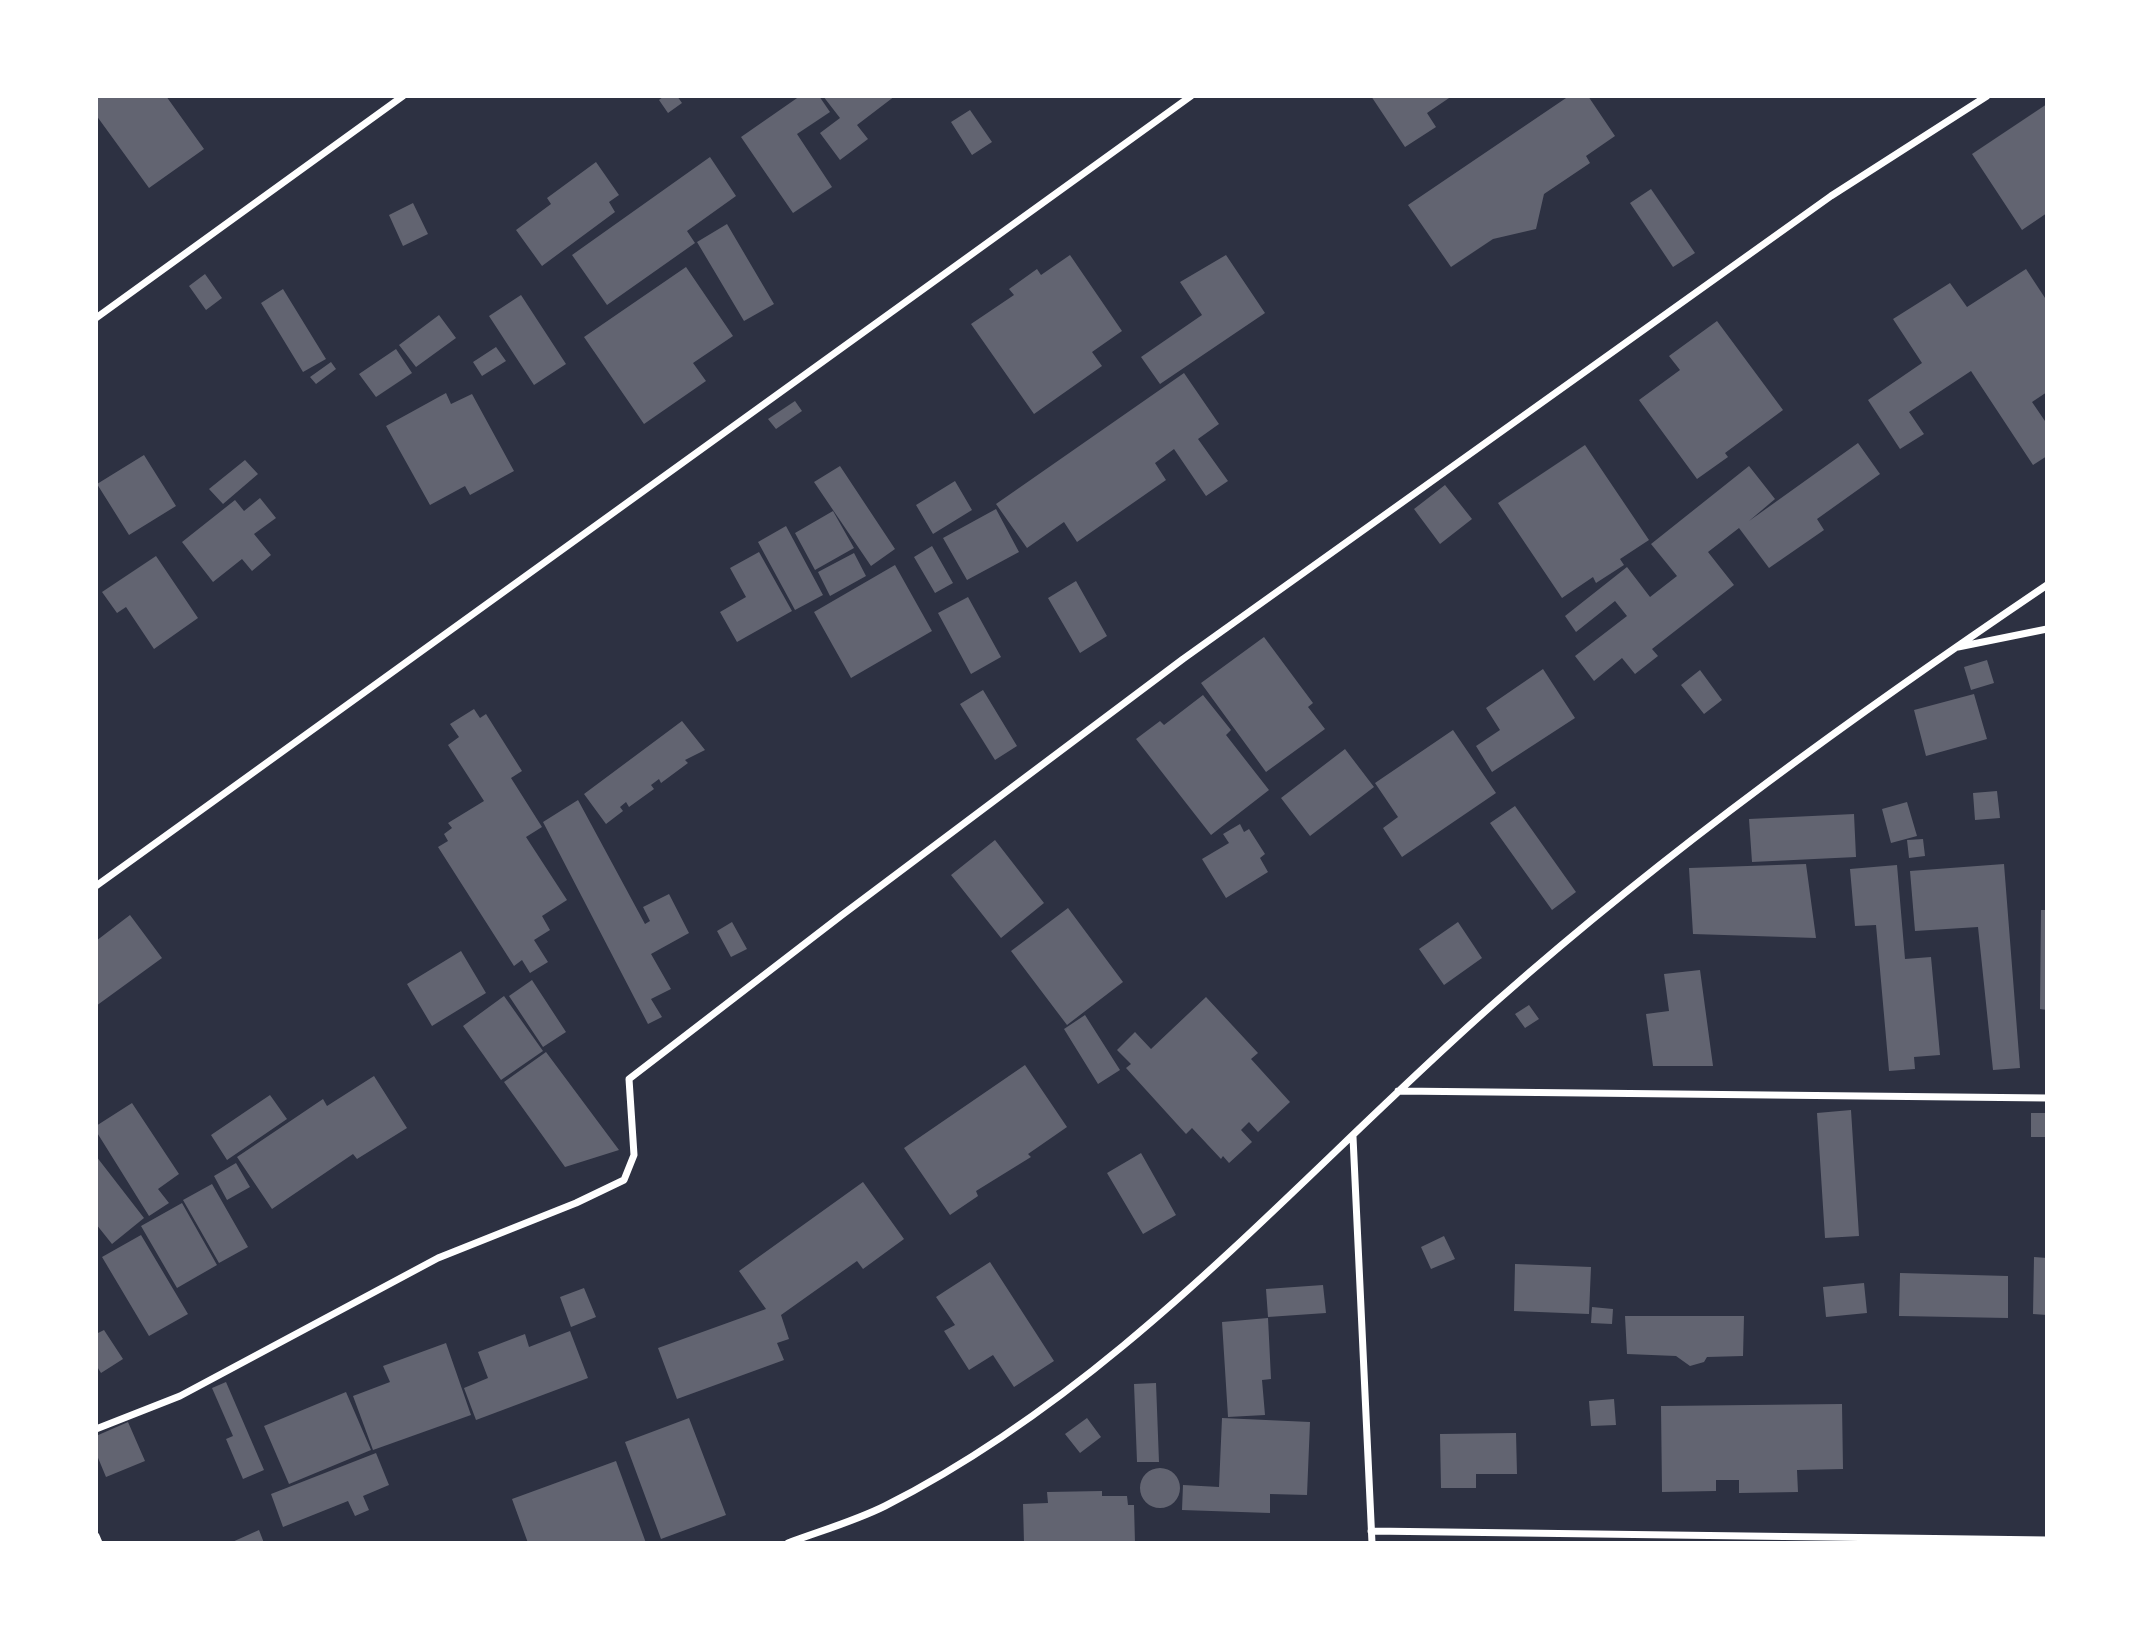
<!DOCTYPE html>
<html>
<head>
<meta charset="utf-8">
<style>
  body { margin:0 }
  #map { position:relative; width:2143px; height:1639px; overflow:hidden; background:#2d3142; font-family:"Roboto Condensed",sans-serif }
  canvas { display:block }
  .frame { position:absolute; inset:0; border:98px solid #fff; pointer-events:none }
</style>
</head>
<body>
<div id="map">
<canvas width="2143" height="1639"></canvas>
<div class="frame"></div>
</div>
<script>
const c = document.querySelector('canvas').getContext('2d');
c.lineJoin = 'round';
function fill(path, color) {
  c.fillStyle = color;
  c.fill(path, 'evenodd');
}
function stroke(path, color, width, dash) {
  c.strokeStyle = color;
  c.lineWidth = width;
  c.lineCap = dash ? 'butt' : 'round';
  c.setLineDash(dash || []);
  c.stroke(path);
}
fill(new Path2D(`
  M 96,96 L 166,96 L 204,149 L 149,188 L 96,115 Z
  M 664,96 L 677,96 L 682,103 L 668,113 L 659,100 Z
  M 800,96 L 819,96 L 830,112 L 797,134 L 832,187 L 793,213 L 741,137 Z
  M 823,96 L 895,96 L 857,125 L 868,139 L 840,160 L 820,133 L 840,118 Z
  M 1371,96 L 1452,96 L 1427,113 L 1436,127 L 1405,147 Z
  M 1569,96 L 1588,96 L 1615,136 L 1586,156 L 1590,163 L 1544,194 L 1536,229 L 1493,239 L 1451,267 L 1408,205 Z
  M 2047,104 L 2047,213 L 2022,230 L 1972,154 Z
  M 970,110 L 992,142 L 972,155 L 951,122 Z
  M 710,157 L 736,196 L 687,231 L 695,243 L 607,305 L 572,255 Z
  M 596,162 L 619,195 L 609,202 L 615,212 L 542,266 L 516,230 L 551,204 L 547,198 Z
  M 1651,189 L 1695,253 L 1673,267 L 1630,203 Z
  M 413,203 L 428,234 L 403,246 L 389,215 Z
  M 727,224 L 774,304 L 744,321 L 697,242 Z
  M 1070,255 L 1122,331 L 1092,352 L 1102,366 L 1034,414 L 971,324 L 1014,295 L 1009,289 L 1037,269 L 1041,275 Z
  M 1226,255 L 1265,313 L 1160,384 L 1141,357 L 1202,315 L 1180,282 Z
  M 686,267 L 733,336 L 693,363 L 706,381 L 644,424 L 584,337 Z
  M 2026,269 L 2047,301 L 2047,392 L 2032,402 L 2047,424 L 2047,456 L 2033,465 L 1971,371 L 1909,412 L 1924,434 L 1900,449 L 1868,400 L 1922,363 L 1893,319 L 1950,283 L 1967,307 Z
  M 205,274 L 222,298 L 206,310 L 189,286 Z
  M 283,289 L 326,359 L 303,372 L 261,303 Z
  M 521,295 L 566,364 L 534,385 L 489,316 Z
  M 439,315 L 456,338 L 416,367 L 399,345 Z
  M 1717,321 L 1783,410 L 1725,453 L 1728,457 L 1697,479 L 1639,400 L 1680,370 L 1669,356 Z
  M 496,347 L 506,361 L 482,376 L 473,362 Z
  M 396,349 L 412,373 L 376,397 L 359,374 Z
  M 331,362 L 336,369 L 316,384 L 310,377 Z
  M 1184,373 L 1219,424 L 1198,439 L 1228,481 L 1206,496 L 1174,449 L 1155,463 L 1166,480 L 1077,542 L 1064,522 L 1027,548 L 996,504 Z
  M 446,393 L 451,404 L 472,394 L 514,471 L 470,495 L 465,486 L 430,505 L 386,426 Z
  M 795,401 L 802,411 L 776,429 L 768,419 Z
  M 1858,443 L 1880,474 L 1817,519 L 1824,530 L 1769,568 L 1739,528 L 1708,552 L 1734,585 L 1652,649 L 1658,656 L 1635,674 L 1622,658 L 1594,681 L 1575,656 L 1627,616 L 1615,601 L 1576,632 L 1565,616 L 1627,567 L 1650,597 L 1677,576 L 1651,544 L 1749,466 L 1775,499 L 1749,521 Z
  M 1585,445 L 1649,540 L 1620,559 L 1624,565 L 1596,583 L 1593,577 L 1562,598 L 1498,503 Z
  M 144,455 L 176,506 L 129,535 L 97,484 Z
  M 245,460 L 258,474 L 223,504 L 209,489 Z
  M 840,466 L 895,549 L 871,566 L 814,482 Z
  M 955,481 L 972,510 L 933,534 L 916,505 Z
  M 1445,485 L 1472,519 L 1440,544 L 1414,509 Z
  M 260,498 L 276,518 L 254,534 L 271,555 L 252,571 L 242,559 L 213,582 L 182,542 L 235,500 L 244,511 Z
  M 996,509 L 1019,552 L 967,580 L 943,538 Z
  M 833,511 L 854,548 L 815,570 L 795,533 Z
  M 786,526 L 823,595 L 795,610 L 758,542 Z
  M 932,546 L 953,583 L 935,593 L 914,557 Z
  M 759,552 L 792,611 L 737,642 L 720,612 L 746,597 L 730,568 Z
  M 854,553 L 866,576 L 830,596 L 818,572 Z
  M 156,556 L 198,618 L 154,649 L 126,607 L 117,613 L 102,592 Z
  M 895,565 L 932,631 L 851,678 L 814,612 Z
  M 1076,581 L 1107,636 L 1080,653 L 1048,598 Z
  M 968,597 L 1001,657 L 971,674 L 938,613 Z
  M 1264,637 L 1313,703 L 1308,707 L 1325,729 L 1266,772 L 1201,683 Z
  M 1987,660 L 1994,683 L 1971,690 L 1964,667 Z
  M 1543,669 L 1575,718 L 1492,772 L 1476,746 L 1500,730 L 1486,708 Z
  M 1700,670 L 1722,700 L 1704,714 L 1681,685 Z
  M 983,690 L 1017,746 L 995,760 L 960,704 Z
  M 1974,694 L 1987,739 L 1926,756 L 1914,710 Z
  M 1203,695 L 1231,730 L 1226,735 L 1269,790 L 1211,835 L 1136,739 L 1160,721 L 1164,725 Z
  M 474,709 L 480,718 L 486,714 L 522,771 L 511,778 L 542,827 L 526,837 L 567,900 L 542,916 L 550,930 L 534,940 L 548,962 L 530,973 L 522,960 L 514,966 L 438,847 L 448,841 L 444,834 L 452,828 L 448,823 L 484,801 L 448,745 L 459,737 L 450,724 Z
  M 682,721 L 705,750 L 685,760 L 688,763 L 661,783 L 659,779 L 651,785 L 654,789 L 629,807 L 626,802 L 620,807 L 623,811 L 606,824 L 584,794 Z
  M 1453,730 L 1496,793 L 1402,857 L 1383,828 L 1398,817 L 1375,783 Z
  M 1345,749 L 1374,787 L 1310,836 L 1281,798 Z
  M 1997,791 L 2000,818 L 1975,820 L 1973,793 Z
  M 578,800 L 645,924 L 650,921 L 643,907 L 669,894 L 689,933 L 651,954 L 671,989 L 651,999 L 662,1017 L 648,1024 L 543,822 Z
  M 1907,802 L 1917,836 L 1891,843 L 1882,809 Z
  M 1515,806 L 1576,892 L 1552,910 L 1490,823 Z
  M 1854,814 L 1856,857 L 1752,862 L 1749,819 Z
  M 1240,824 L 1244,832 L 1249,829 L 1265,854 L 1260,858 L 1268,872 L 1226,898 L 1202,859 L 1229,843 L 1223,834 Z
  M 1923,839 L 1925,856 L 1909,858 L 1907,840 Z
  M 995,840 L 1044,903 L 1001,938 L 951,875 Z
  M 1806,864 L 1816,938 L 1693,934 L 1689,868 Z
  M 2004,864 L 2020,1068 L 1993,1070 L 1978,927 L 1915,931 L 1910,871 Z
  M 1897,865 L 1905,959 L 1931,957 L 1940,1055 L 1914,1057 L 1915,1069 L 1889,1071 L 1876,925 L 1855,926 L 1850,869 Z
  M 1068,908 L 1123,982 L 1067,1025 L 1011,951 Z
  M 2041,910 L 2047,910 L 2047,1010 L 2040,1009 Z
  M 130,915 L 162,958 L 96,1006 L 96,941 Z
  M 732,922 L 747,949 L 731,957 L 717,931 Z
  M 1458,922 L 1482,958 L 1444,985 L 1419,949 Z
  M 461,951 L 486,993 L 432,1026 L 407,984 Z
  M 1700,970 L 1713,1066 L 1653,1066 L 1646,1014 L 1669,1011 L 1664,974 Z
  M 532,980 L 566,1032 L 543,1047 L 509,996 Z
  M 504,996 L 543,1051 L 501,1080 L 463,1026 Z
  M 1206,997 L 1258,1053 L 1251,1059 L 1290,1102 L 1258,1132 L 1249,1122 L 1241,1130 L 1252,1142 L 1229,1163 L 1223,1156 L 1221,1159 L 1192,1128 L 1186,1134 L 1126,1068 L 1131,1064 L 1117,1050 L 1135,1032 L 1151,1049 Z
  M 1529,1005 L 1539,1019 L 1525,1028 L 1515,1014 Z
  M 1085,1015 L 1120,1070 L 1098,1084 L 1064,1029 Z
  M 546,1052 L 619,1150 L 565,1167 L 504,1082 Z
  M 1025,1065 L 1067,1127 L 1028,1154 L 1031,1157 L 976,1191 L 978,1196 L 950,1215 L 904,1148 Z
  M 374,1076 L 407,1128 L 357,1159 L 353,1154 L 272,1209 L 237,1157 L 323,1099 L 327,1106 Z
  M 270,1095 L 287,1119 L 227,1160 L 211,1135 Z
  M 132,1103 L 179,1174 L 158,1189 L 169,1203 L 149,1216 L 96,1131 L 96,1126 Z
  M 1851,1110 L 1859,1236 L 1825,1238 L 1817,1113 Z
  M 2031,1113 L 2047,1113 L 2047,1137 L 2031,1137 Z
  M 1141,1153 L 1176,1215 L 1143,1234 L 1107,1173 Z
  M 96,1156 L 144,1218 L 112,1244 L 96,1224 Z
  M 236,1163 L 250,1187 L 227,1200 L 214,1176 Z
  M 863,1182 L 904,1239 L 863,1269 L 857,1261 L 781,1315 L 789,1339 L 777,1343 L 784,1360 L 677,1399 L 658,1348 L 766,1309 L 739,1271 Z
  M 212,1184 L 248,1247 L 219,1263 L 183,1200 Z
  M 182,1203 L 217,1265 L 177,1288 L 141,1226 Z
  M 141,1235 L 188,1314 L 149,1336 L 102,1257 Z
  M 1444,1236 L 1455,1259 L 1431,1269 L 1421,1247 Z
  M 2034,1257 L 2047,1258 L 2047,1315 L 2033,1314 Z
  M 990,1262 L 1054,1361 L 1014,1387 L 993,1355 L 969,1370 L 944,1331 L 955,1325 L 936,1297 Z
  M 1515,1264 L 1591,1267 L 1589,1314 L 1514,1311 Z
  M 1900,1273 L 2008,1276 L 2008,1318 L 1899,1316 Z
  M 1864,1283 L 1867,1313 L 1826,1317 L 1823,1287 Z
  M 1323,1285 L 1326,1313 L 1268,1317 L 1266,1289 Z
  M 584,1288 L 596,1317 L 571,1327 L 560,1297 Z
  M 1592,1307 L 1613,1309 L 1612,1324 L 1591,1323 Z
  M 1625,1316 L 1744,1316 L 1743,1356 L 1707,1357 L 1704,1362 L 1690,1366 L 1676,1356 L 1627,1354 Z
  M 1268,1318 L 1271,1379 L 1262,1380 L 1265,1415 L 1228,1417 L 1222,1322 Z
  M 104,1330 L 123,1359 L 101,1373 L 96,1365 L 96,1334 Z
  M 570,1331 L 588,1378 L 476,1420 L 464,1388 L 488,1378 L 478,1352 L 525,1334 L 529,1347 Z
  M 446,1343 L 471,1415 L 373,1450 L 353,1396 L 390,1382 L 383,1366 Z
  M 226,1382 L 264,1470 L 243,1479 L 226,1439 L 233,1436 L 212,1388 Z
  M 1156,1383 L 1159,1462 L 1137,1462 L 1134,1384 Z
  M 346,1392 L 371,1450 L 289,1484 L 264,1426 Z
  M 1614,1399 L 1616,1425 L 1591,1426 L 1589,1401 Z
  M 1842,1404 L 1843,1469 L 1797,1470 L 1798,1492 L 1739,1493 L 1739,1480 L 1716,1480 L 1716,1491 L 1662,1492 L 1661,1406 Z
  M 689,1418 L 726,1515 L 661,1539 L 625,1442 Z
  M 1087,1418 L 1101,1437 L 1080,1453 L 1065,1434 Z
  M 1222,1418 L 1310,1422 L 1307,1495 L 1270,1494 L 1270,1513 L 1182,1510 L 1183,1485 L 1219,1487 Z
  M 128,1422 L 145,1461 L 106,1477 L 96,1453 L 96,1436 Z
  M 1516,1433 L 1517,1474 L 1476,1474 L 1476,1488 L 1441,1488 L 1440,1434 Z
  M 376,1453 L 389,1485 L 363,1496 L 369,1510 L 355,1516 L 348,1501 L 283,1527 L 271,1494 Z
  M 616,1461 L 646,1543 L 528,1543 L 512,1499 Z
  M1140 1488a20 20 0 1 1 40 0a20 20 0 1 1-40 0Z
  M 1102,1491 L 1102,1496 L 1127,1496 L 1128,1505 L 1134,1505 L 1135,1543 L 1024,1543 L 1023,1504 L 1048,1503 L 1047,1492 Z
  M 259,1530 L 264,1543 L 230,1543 Z`), '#626471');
stroke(new Path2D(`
  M 96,318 L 403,96
  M 1958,647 L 2047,629
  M 96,886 L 1191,96
  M 1398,1091 L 2047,1098
  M 1353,1137 L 1372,1543
  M 96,1429 L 180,1396 L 438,1258 L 576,1203 L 624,1180 L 634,1155 L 629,1079 L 842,915 L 1183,659 L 1831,196 L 1987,96
  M 1371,1531 L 2047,1540
  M 96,1536 L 99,1543
  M 788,1543 C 820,1531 855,1521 885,1506 C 1124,1385 1301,1173 1499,999 C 1670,848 1858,713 2047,585`), '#fff', 7);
</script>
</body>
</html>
